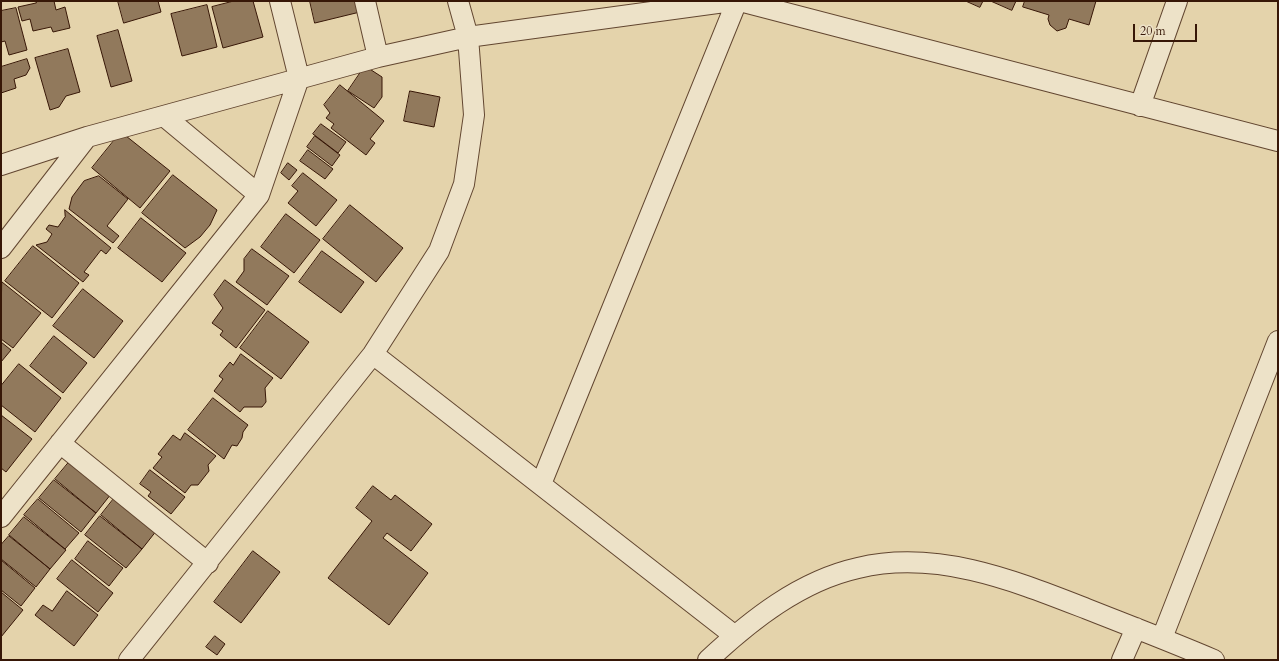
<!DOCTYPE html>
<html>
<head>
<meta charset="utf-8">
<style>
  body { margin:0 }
  #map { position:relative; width:1279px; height:661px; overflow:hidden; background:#e4d3ab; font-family:Cardo,serif }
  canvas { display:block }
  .frame { position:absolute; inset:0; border:2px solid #371707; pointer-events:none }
  .scale { position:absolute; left:1133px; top:24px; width:64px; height:18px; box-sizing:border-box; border:2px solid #371707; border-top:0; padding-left:5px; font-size:12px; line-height:14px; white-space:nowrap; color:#371707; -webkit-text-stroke:3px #ede2c8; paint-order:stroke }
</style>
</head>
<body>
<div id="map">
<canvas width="1279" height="661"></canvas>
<div class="frame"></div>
<div class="scale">20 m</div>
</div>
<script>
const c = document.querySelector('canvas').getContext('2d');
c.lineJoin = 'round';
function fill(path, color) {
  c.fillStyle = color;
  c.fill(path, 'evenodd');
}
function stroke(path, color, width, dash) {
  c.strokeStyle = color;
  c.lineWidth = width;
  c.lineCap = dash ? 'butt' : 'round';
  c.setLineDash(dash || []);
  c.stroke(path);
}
const building = new Path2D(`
  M 36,1 L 54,1 L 56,10 L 65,7 L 70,28 L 53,32 L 51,27 L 33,31 L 30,19 L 22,21 L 18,7 L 36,3 Z
  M 118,1 L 158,1 L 161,12 L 124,23 Z
  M 234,1 L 253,1 L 263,37 L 223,48 L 212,7 Z
  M 310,1 L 357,1 L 360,12 L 315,23 Z
  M 966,1 L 983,1 L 980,7 Z
  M 991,1 L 1016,1 L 1012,10 Z
  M 1025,1 L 1096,1 L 1089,25 L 1069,19 L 1066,28 L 1057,31 L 1050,25 L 1048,19 L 1049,15 L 1023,7 Z
  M 207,5 L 217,47 L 182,56 L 171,14 Z
  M 16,8 L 27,50 L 9,55 L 5,41 L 1,42 L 1,11 Z
  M 118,30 L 132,81 L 111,87 L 97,36 Z
  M 68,49 L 80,92 L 66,96 L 59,107 L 50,110 L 35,58 Z
  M 27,59 L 30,68 L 26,75 L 14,79 L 16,88 L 1,93 L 1,67 Z
  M 365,66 L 382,77 L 382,97 L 374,108 L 348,91 Z
  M 340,85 L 384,121 L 370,139 L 375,143 L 366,155 L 331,128 L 334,124 L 326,118 L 330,113 L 324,105 Z
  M 410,91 L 440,97 L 434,127 L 404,121 Z
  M 321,124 L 346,142 L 338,153 L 313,134 Z
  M 121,132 L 170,171 L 140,208 L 92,168 Z
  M 315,136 L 340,155 L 332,166 L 307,147 Z
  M 308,150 L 333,169 L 325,179 L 300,161 Z
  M 288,163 L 297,170 L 289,180 L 281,173 Z
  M 303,173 L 337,200 L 316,226 L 288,203 L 298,191 L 292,186 Z
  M 173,175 L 217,210 L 210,225 L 200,237 L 185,248 L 142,213 Z
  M 99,176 L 128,199 L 107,226 L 119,236 L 113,243 L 69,209 L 72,197 L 84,181 Z
  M 350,205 L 403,248 L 376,282 L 323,239 Z
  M 65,210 L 111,248 L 106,254 L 101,250 L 84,272 L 89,275 L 83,282 L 36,245 L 47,242 L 52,234 L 46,229 L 49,225 L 58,227 L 65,217 Z
  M 286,214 L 320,240 L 294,273 L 261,247 Z
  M 141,218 L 186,253 L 162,282 L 118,248 Z
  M 33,246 L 79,283 L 52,318 L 5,281 Z
  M 252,249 L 289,276 L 267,305 L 236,282 L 244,271 L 244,259 Z
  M 322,251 L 364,282 L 341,313 L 299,282 Z
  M 225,280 L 265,310 L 236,348 L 220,335 L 223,331 L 212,323 L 223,308 L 214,295 Z
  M 2,282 L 41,313 L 13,348 L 1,339 Z
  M 83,289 L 123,321 L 94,358 L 53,326 Z
  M 268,311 L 309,342 L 281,379 L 240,348 Z
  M 54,336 L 87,363 L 63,393 L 30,366 Z
  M 1,342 L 11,350 L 1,362 Z
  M 241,354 L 273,378 L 265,388 L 266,402 L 262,407 L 244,407 L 240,412 L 214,391 L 223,379 L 219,376 L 230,362 L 233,365 Z
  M 19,364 L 61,398 L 35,432 L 1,405 L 1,386 Z
  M 213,398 L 248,425 L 243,432 L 242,438 L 237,446 L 232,445 L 224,459 L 188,430 Z
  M 1,415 L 32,439 L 6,472 L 1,468 Z
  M 185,433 L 216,456 L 208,465 L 209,471 L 198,485 L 191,485 L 185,493 L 153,468 L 162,457 L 158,454 L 173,435 L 180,440 Z
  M 70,461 L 111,494 L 96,513 L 55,479 Z
  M 150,470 L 185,497 L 171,514 L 148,496 L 151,492 L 140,484 Z
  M 54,480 L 96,513 L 81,532 L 39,498 Z
  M 373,486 L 391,500 L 395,495 L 432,524 L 411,551 L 387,533 L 383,538 L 428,573 L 389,625 L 328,578 L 372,521 L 356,508 Z
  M 116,496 L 157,530 L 142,549 L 101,515 Z
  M 38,499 L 79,533 L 65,549 L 24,515 Z
  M 100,516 L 142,549 L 126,568 L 85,535 Z
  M 24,517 L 66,550 L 50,569 L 9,535 Z
  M 9,536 L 50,569 L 36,587 L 1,559 L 1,545 Z
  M 88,541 L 123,568 L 109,586 L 75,559 Z
  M 253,551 L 280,572 L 241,623 L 214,602 Z
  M 1,560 L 35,588 L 21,606 L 1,590 Z
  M 72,560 L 113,593 L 98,612 L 57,579 Z
  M 67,591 L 98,615 L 74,646 L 35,615 L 43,605 L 52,611 Z
  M 1,592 L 23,610 L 1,637 Z
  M 215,636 L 225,644 L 217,655 L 206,647 Z`);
fill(building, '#91795c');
stroke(building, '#371707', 1);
const street = new Path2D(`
  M 365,1 L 378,57
  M 740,1 L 1278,141
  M 1140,106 L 1177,1
  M 164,116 L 259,195
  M 1,165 L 87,137 L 378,57 L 468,37 L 732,1
  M 1,248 L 87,137
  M 373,354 L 735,636
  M 60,443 L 208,563
  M 541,484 L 737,1
  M 1,517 L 259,195 L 299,78 L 280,1
  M 1162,638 L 1278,341
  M 129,660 L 373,354 L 439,251 L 464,184 L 474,115 L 468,37 L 458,1
  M 708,660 C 751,620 800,581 858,568 C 937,549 1015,581 1087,609 C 1130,626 1172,642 1214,660
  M 1122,660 L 1136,628`);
stroke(street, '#624630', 22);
stroke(street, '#ede2c8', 20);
</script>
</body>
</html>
